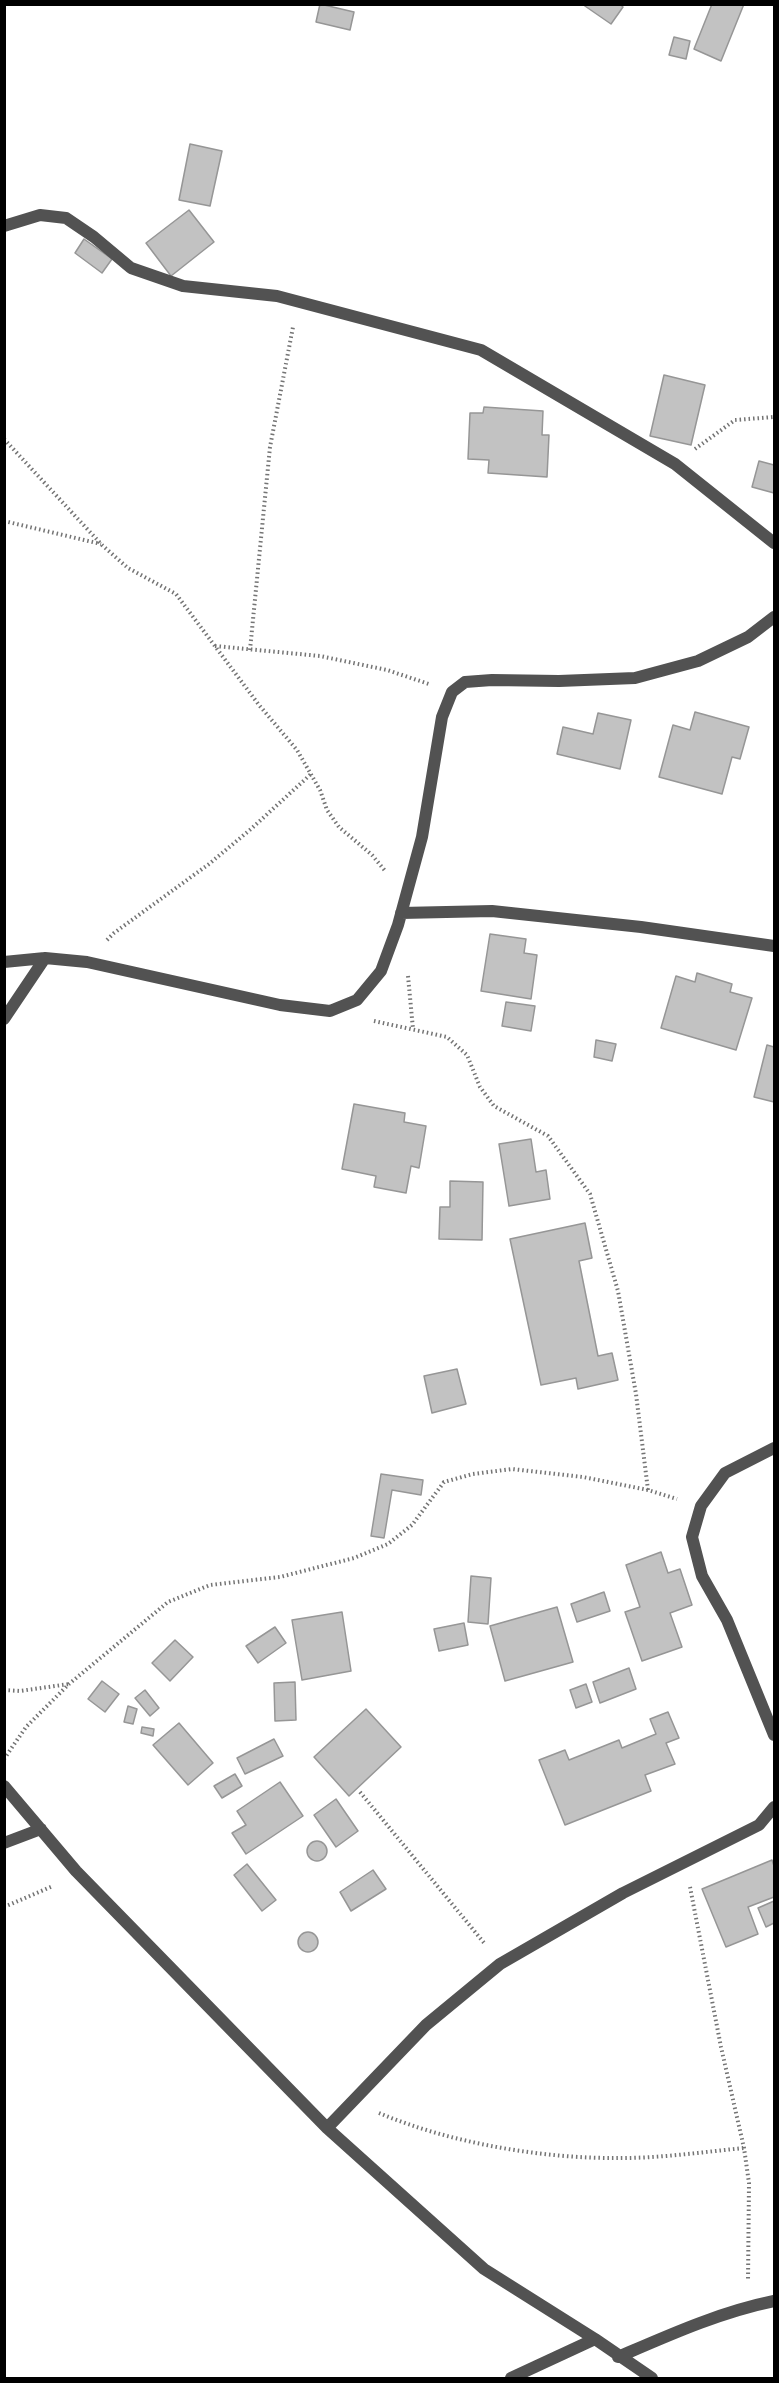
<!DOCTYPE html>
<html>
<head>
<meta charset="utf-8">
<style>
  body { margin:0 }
  #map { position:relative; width:779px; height:2383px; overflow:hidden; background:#fff; font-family:Montserrat,sans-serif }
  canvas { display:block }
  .frame { position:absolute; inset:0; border:6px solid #000; pointer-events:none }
</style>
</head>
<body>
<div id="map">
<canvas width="779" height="2383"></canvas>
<div class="frame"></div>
</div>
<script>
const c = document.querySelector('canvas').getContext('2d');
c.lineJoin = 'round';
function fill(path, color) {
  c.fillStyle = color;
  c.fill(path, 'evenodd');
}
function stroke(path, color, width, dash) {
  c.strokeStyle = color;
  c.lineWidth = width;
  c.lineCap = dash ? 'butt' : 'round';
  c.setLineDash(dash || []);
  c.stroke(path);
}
const building = new Path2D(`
  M 320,4 L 354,12 L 350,30 L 316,22 Z
  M 582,4 L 620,4 L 623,7 L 611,24 Z
  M 712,4 L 744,4 L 721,61 L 694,49 Z
  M 674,37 L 690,41 L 686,59 L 669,55 Z
  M 190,144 L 222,151 L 210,206 L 179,200 Z
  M 189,210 L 214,242 L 171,276 L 146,243 Z
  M 84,239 L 112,259 L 102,273 L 75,253 Z
  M 664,375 L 705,385 L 691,445 L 650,436 Z
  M 484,407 L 543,411 L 542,435 L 549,435 L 547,477 L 488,473 L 489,460 L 468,459 L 470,413 L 483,413 Z
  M 759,461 L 774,465 L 774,493 L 752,487 Z
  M 695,712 L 749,727 L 740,759 L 732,757 L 722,794 L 659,777 L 673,725 L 690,730 Z
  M 598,713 L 631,720 L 620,769 L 557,754 L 563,727 L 593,734 Z
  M 490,934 L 526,939 L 524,953 L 537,955 L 531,999 L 481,991 Z
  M 697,973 L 732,984 L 730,992 L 752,998 L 736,1050 L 661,1028 L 676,976 L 695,982 Z
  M 506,1002 L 535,1006 L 531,1031 L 502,1026 Z
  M 596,1040 L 616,1044 L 612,1061 L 594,1057 Z
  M 767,1045 L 774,1047 L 774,1102 L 754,1097 Z
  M 354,1104 L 405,1113 L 404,1122 L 426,1126 L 419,1168 L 411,1166 L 406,1193 L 374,1187 L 376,1176 L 342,1169 Z
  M 531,1139 L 536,1172 L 546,1170 L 550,1199 L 509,1206 L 499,1144 Z
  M 450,1181 L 483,1182 L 482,1240 L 439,1239 L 440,1207 L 450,1207 Z
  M 585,1223 L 592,1258 L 579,1261 L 598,1356 L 612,1353 L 618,1380 L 578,1389 L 576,1378 L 541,1385 L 510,1239 Z
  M 457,1369 L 466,1404 L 432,1413 L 424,1376 Z
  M 381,1474 L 423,1480 L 421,1495 L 392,1490 L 384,1538 L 371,1536 Z
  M 661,1552 L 668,1573 L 680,1569 L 692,1605 L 670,1613 L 682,1647 L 642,1661 L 625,1612 L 640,1607 L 626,1565 Z
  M 471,1576 L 491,1578 L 488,1624 L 468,1622 Z
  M 604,1592 L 610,1611 L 577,1622 L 571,1604 Z
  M 557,1607 L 573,1662 L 505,1681 L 490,1626 Z
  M 342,1612 L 351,1671 L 302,1680 L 292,1620 Z
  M 464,1623 L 468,1645 L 439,1651 L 434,1629 Z
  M 275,1627 L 286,1643 L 258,1663 L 246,1646 Z
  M 175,1640 L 193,1657 L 170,1681 L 152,1663 Z
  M 629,1668 L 636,1689 L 600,1703 L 593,1682 Z
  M 102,1681 L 119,1694 L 105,1712 L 88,1699 Z
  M 295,1682 L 296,1720 L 275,1721 L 274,1683 Z
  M 586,1684 L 592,1702 L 576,1708 L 570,1690 Z
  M 145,1690 L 159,1708 L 150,1716 L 135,1698 Z
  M 128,1706 L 137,1709 L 133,1724 L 124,1722 Z
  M 366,1709 L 401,1747 L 349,1796 L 314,1757 Z
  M 668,1712 L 679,1738 L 666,1743 L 675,1764 L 645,1775 L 651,1791 L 565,1825 L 539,1760 L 565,1750 L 569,1760 L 619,1740 L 622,1748 L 656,1734 L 650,1719 Z
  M 179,1723 L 213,1763 L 188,1785 L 153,1745 Z
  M 142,1727 L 154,1729 L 153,1736 L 141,1733 Z
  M 274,1739 L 283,1756 L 245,1774 L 237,1758 Z
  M 235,1774 L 242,1786 L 222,1798 L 214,1786 Z
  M 280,1782 L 303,1816 L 246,1854 L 232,1833 L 246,1825 L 237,1811 Z
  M 336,1799 L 358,1831 L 336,1847 L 314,1815 Z
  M307 1851a10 10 0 1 1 20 0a10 10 0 1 1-20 0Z
  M 772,1860 L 774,1866 L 774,1897 L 748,1907 L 758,1934 L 726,1947 L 702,1889 Z
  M 247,1864 L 276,1900 L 262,1911 L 234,1875 Z
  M 373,1870 L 386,1889 L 351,1911 L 340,1892 Z
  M 774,1901 L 774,1923 L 766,1927 L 758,1908 Z
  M298 1942a10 10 0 1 1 20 0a10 10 0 1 1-20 0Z`);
fill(building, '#c2c2c2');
stroke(building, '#969696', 1.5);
stroke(new Path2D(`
  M 4,439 L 102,545 L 128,568 L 176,594 L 259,705 L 297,750 L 320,790 L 327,810 L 339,827 L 372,855 L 386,872
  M 695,449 L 735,420 L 774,417
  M 4,521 L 101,544
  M 215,646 L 320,656 L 387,670 L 429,684
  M 250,650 L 270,447 L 293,327
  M 107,940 L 114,933 L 209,864 L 251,829 L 311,774
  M 408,976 L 413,1029
  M 374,1021 L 447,1037 L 467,1055 L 480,1087 L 494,1106 L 548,1136 L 590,1194 L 618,1291 L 636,1394 L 648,1490
  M 4,1690 L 20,1691 L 69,1684
  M 4,1759 L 26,1727 L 69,1684 L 168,1602 L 210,1585 L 280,1577 L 354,1558 L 388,1544 L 412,1525 L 444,1482 L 473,1474 L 512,1469 L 583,1477 L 648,1490 L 677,1499
  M 360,1792 L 485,1944
  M 690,1887 L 721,2047 L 744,2148 L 749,2183 L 748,2281
  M 4,1907 L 53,1886
  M 379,2113 C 450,2143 543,2159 621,2158 C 662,2158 703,2152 744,2148`), '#747474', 4, [1.5, 3]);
stroke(new Path2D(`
  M 4,226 L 40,215 L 66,218 L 94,237 L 131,268 L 183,286 L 277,296 L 481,350 L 675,464 L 774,543
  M 401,913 L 492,911 L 641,927 L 774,946
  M 4,962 L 45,958 L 87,962 L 280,1005 L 330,1011 L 357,1000 L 381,971 L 398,925 L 422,837 L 442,717 L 452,692 L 465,682 L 492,680 L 559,681 L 635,678 L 698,661 L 748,637 L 774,617
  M 4,1019 L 45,958
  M 774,1448 L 725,1473 L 701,1506 L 692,1537 L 702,1576 L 727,1620 L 774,1735
  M 4,1786 L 76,1871 L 327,2128 L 484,2269 L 595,2339 L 652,2378
  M 4,1843 L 41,1829
  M 327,2128 L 426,2025 L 500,1964 L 623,1893 L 759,1825 L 774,1807
  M 618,2357 C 669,2335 720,2312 774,2301
  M 511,2378 L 595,2339`), '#525252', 12);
</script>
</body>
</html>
